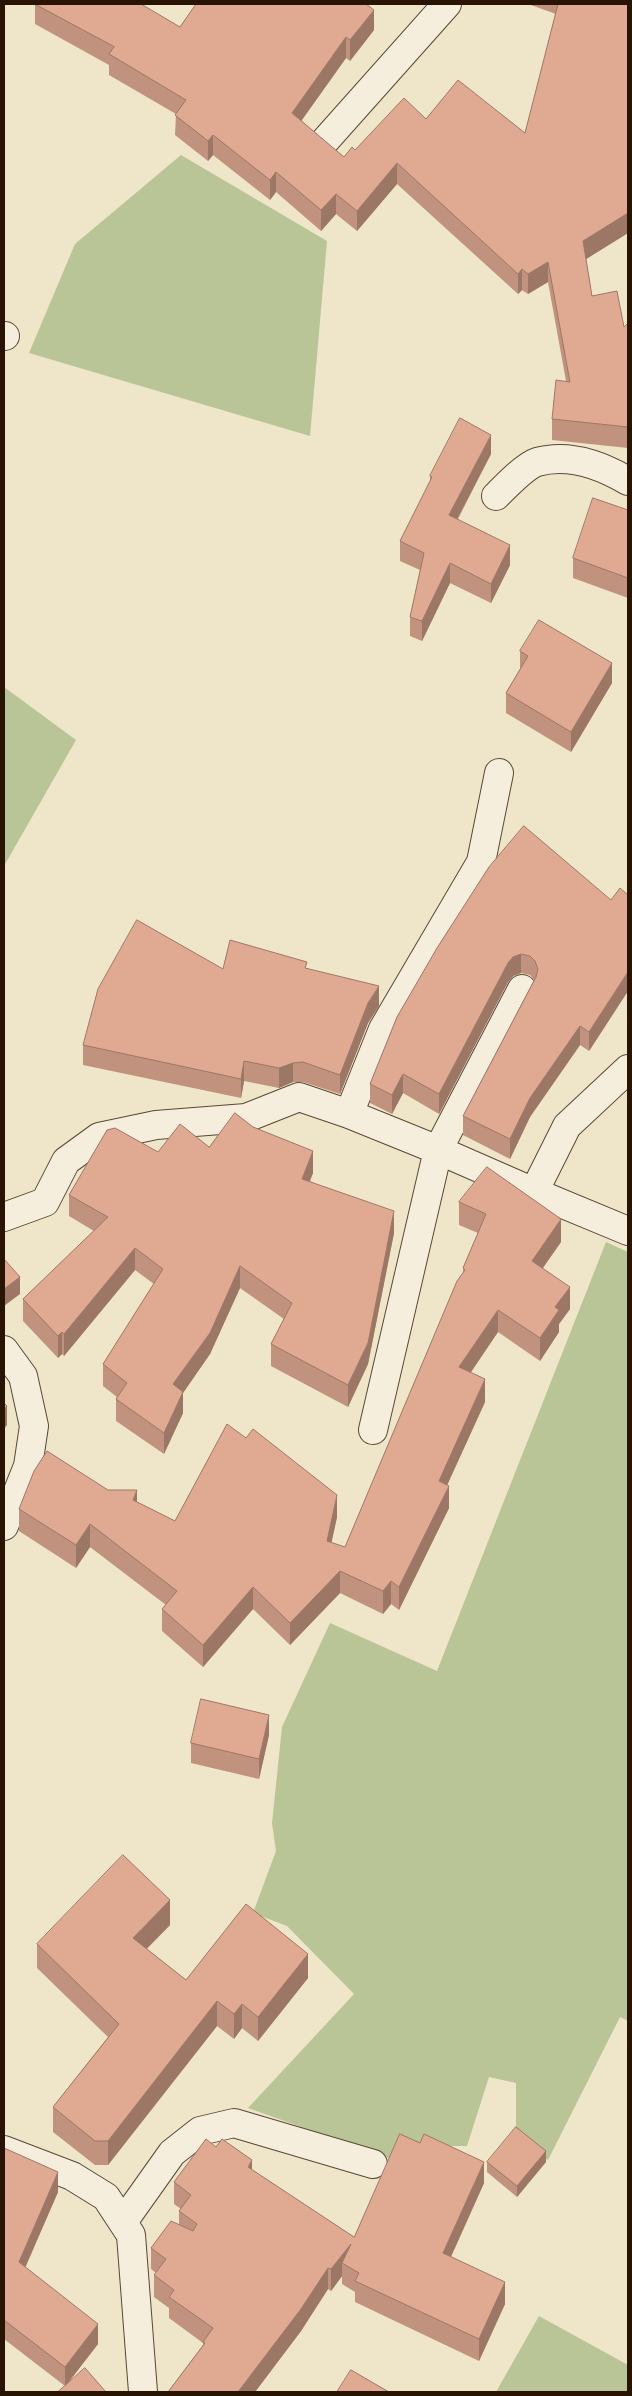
<!DOCTYPE html>
<html>
<head>
<meta charset="utf-8">
<style>
  body { margin:0 }
  #map { position:relative; width:632px; height:2396px; overflow:hidden; background:#efe5c9; font-family:Vollkorn,serif }
  canvas { display:block }
  .frame { position:absolute; inset:0; border:5px solid #291404; pointer-events:none }
</style>
</head>
<body>
<div id="map">
<canvas width="632" height="2396"></canvas>
<div class="frame"></div>
</div>
<script>
const c = document.querySelector('canvas').getContext('2d');
c.lineJoin = 'round';
function fill(path, color) {
  c.fillStyle = color;
  c.fill(path, 'evenodd');
}
function stroke(path, color, width, dash) {
  c.strokeStyle = color;
  c.lineWidth = width;
  c.lineCap = dash ? 'butt' : 'round';
  c.setLineDash(dash || []);
  c.stroke(path);
}
fill(new Path2D(`
  M 181,155 L 327,241 L 310,436 L 29,353 L 75,244 Z
  M 4,687 L 76,740 L 4,866 Z
  M 606,1242 L 628,1252 L 628,2021 L 620,2017 L 548,2160 L 516,2137 L 516,2083 L 489,2077 L 467,2146 L 426,2146 L 388,2158 L 248,2108 L 354,1994 L 287,1926 L 253,1913 L 276,1851 L 272,1823 L 282,1727 L 330,1623 L 437,1671 Z
  M 539,2316 L 628,2365 L 628,2392 L 496,2392 Z`), '#b9c596');
const minor = new Path2D(`
  M 324,142 L 447,4
  M 4,336 L 5,336
  M 496,496 C 505,487 525,466 537,462 C 569,453 601,465 628,481
  M 349,1114 L 383,1029 L 481,862 L 499,773
  M 534,1192 L 567,1126 L 628,1069
  M 4,1217 L 45,1202 L 66,1161 L 99,1137 L 156,1125 L 246,1118 L 299,1097 L 349,1114 L 438,1150 L 534,1192 L 628,1231
  M 4,1350 L 23,1376 L 34,1426 L 28,1466 L 4,1526
  M 373,1430 L 438,1150 L 522,989
  M 4,2150 L 72,2176 L 106,2197 L 131,2235 L 143,2392
  M 123,2222 L 172,2153 L 200,2131 L 234,2123 L 373,2164`);
stroke(minor, '#5a4835', 30);
stroke(minor, '#f5eedc', 28);
fill(new Path2D(`
  M 35,4 L 180,27 L 374,30 L 350,61 L 346,58 L 301,121 L 344,157 L 355,150 L 426,119 L 525,133 L 556,14 L 528,4 L 628,4 L 628,233 L 586,259 L 592,296 L 624,327 L 628,323 L 628,448 L 552,440 L 552,419 L 566,381 L 548,282 L 528,294 L 522,290 L 518,294 L 397,184 L 357,231 L 336,214 L 321,231 L 276,192 L 270,200 L 213,155 L 208,161 L 175,135 L 176,114 L 109,75 L 109,65 L 35,24 Z
  M 491,454 L 458,519 L 510,565 L 491,603 L 450,583 L 422,641 L 410,636 L 410,617 L 420,570 L 400,561 L 400,541 L 430,482 L 430,476 Z
  M 628,510 L 628,598 L 573,578 L 573,558 Z
  M 520,651 L 612,683 L 571,752 L 506,713 L 506,693 L 520,669 Z
  M 628,895 L 628,991 L 589,1051 L 580,1045 L 530,1117 L 510,1159 L 463,1135 L 463,1116 L 534,980 L 530,975 L 521,973 L 513,976 L 508,982 L 439,1114 L 403,1093 L 392,1114 L 370,1103 L 370,1084 L 397,1017 L 611,900 Z
  M 307,968 L 379,1006 L 368,1023 L 340,1094 L 303,1082 L 293,1082 L 279,1088 L 244,1081 L 241,1098 L 83,1065 L 83,1045 L 223,969 Z
  M 209,1147 L 313,1173 L 310,1181 L 394,1233 L 368,1364 L 348,1407 L 271,1366 L 271,1344 L 284,1319 L 240,1288 L 210,1354 L 183,1393 L 183,1413 L 164,1454 L 116,1421 L 116,1399 L 117,1397 L 103,1386 L 103,1364 L 154,1284 L 135,1270 L 64,1356 L 62,1354 L 58,1358 L 23,1321 L 23,1299 L 94,1231 L 69,1216 L 69,1195 L 158,1152 Z
  M 459,1202 L 561,1242 L 543,1268 L 570,1309 L 559,1324 L 559,1332 L 540,1361 L 498,1332 L 470,1373 L 485,1402 L 447,1485 L 449,1508 L 399,1610 L 391,1604 L 383,1614 L 340,1593 L 290,1645 L 253,1609 L 203,1667 L 162,1631 L 162,1609 L 166,1605 L 90,1547 L 76,1568 L 19,1531 L 19,1509 L 108,1490 L 137,1502 L 175,1521 L 337,1517 L 331,1543 L 345,1547 L 463,1273 L 463,1268 L 478,1233 L 459,1225 Z
  M 269,1735 L 259,1779 L 191,1763 L 191,1743 Z
  M 170,1925 L 147,1949 L 186,1980 L 308,1978 L 258,2041 L 242,2028 L 234,2039 L 217,2026 L 108,2165 L 95,2165 L 53,2132 L 53,2107 L 108,2037 L 37,1968 L 37,1944 Z
  M 216,2147 L 354,2237 L 484,2183 L 451,2257 L 505,2304 L 479,2361 L 355,2302 L 355,2292 L 342,2284 L 342,2276 L 331,2291 L 328,2289 L 301,2331 L 255,2392 L 168,2392 L 203,2345 L 203,2343 L 169,2318 L 169,2308 L 154,2297 L 154,2275 L 156,2273 L 151,2269 L 151,2248 L 179,2225 L 179,2211 L 181,2209 L 174,2204 L 174,2182 Z
  M 4,2148 L 58,2192 L 25,2267 L 98,2344 L 65,2386 L 4,2339 Z
  M 487,2162 L 546,2162 L 517,2197 L 487,2172 Z`), '#c1927e');
fill(new Path2D(`
  M 374,10 L 374,30 L 350,61 L 350,40 Z
  M 346,37 L 346,58 L 292,134 L 292,113 Z
  M 213,135 L 213,155 L 208,161 L 208,141 Z
  M 397,163 L 397,184 L 357,231 L 357,211 Z
  M 276,172 L 276,192 L 270,200 L 270,180 Z
  M 336,194 L 336,214 L 321,231 L 321,210 Z
  M 628,213 L 628,233 L 583,261 L 583,241 Z
  M 548,262 L 548,282 L 528,294 L 528,274 Z
  M 522,269 L 522,290 L 518,294 L 518,274 Z
  M 491,435 L 491,454 L 449,534 L 449,515 Z
  M 510,545 L 510,565 L 491,603 L 491,584 Z
  M 450,563 L 450,583 L 422,641 L 422,621 Z
  M 612,663 L 612,683 L 571,752 L 571,732 Z
  M 521,954 L 521,973 L 513,976 L 508,982 L 439,1114 L 439,1094 L 508,963 L 513,957 Z
  M 628,972 L 628,991 L 589,1051 L 589,1032 Z
  M 379,986 L 379,1006 L 368,1023 L 340,1094 L 340,1075 L 368,1003 Z
  M 580,1026 L 580,1045 L 530,1117 L 510,1159 L 510,1139 L 530,1098 Z
  M 244,1061 L 244,1081 L 241,1098 L 241,1079 Z
  M 293,1063 L 293,1082 L 279,1088 L 279,1068 Z
  M 403,1074 L 403,1093 L 392,1114 L 392,1095 Z
  M 313,1151 L 313,1173 L 302,1200 L 302,1179 Z
  M 394,1211 L 394,1233 L 368,1364 L 348,1407 L 348,1385 Z
  M 561,1219 L 561,1242 L 532,1283 L 532,1261 Z
  M 135,1248 L 135,1270 L 64,1356 L 64,1334 Z
  M 240,1266 L 240,1288 L 210,1354 L 183,1393 L 183,1413 L 164,1454 L 164,1433 L 173,1384 Z
  M 20,1277 L 20,1294 L 4,1306 L 4,1289 Z
  M 570,1287 L 570,1309 L 559,1324 L 559,1332 L 540,1361 L 540,1338 L 555,1307 Z
  M 498,1310 L 498,1332 L 459,1390 L 459,1367 Z
  M 62,1332 L 62,1354 L 58,1358 L 58,1336 Z
  M 485,1379 L 485,1402 L 439,1503 L 439,1481 Z
  M 7,1406 L 7,1425 L 4,1429 L 4,1410 Z
  M 449,1486 L 449,1508 L 399,1610 L 399,1587 Z
  M 137,1490 L 137,1512 L 133,1500 Z
  M 337,1495 L 337,1517 L 327,1564 L 327,1541 Z
  M 90,1524 L 90,1547 L 76,1568 L 76,1545 Z
  M 340,1571 L 340,1593 L 290,1645 L 290,1623 Z
  M 391,1581 L 391,1604 L 383,1614 L 383,1591 Z
  M 253,1587 L 253,1609 L 203,1667 L 203,1645 Z
  M 269,1715 L 269,1735 L 259,1779 L 259,1759 Z
  M 170,1900 L 170,1925 L 133,1962 L 133,1938 Z
  M 308,1954 L 308,1978 L 258,2041 L 258,2017 Z
  M 217,2001 L 217,2026 L 108,2165 L 108,2141 Z
  M 242,2004 L 242,2028 L 234,2039 L 234,2014 Z
  M 546,2151 L 546,2162 L 517,2197 L 517,2186 Z
  M 252,2160 L 252,2182 L 248,2167 Z
  M 484,2162 L 484,2183 L 443,2274 L 443,2253 Z
  M 58,2172 L 58,2192 L 19,2282 L 19,2262 Z
  M 351,2244 L 342,2263 L 342,2276 L 331,2291 L 331,2269 Z
  M 328,2268 L 328,2289 L 301,2331 L 255,2392 L 238,2392 Z
  M 505,2282 L 505,2304 L 479,2361 L 479,2339 Z
  M 98,2324 L 98,2344 L 65,2387 L 65,2367 Z`), '#9d7766');
const building = new Path2D(`
  M 35,4 L 141,4 L 180,27 L 196,4 L 366,4 L 374,10 L 350,40 L 346,37 L 292,113 L 344,157 L 352,147 L 355,150 L 404,98 L 426,119 L 458,80 L 525,133 L 558,4 L 628,4 L 628,213 L 583,241 L 592,296 L 617,291 L 624,327 L 628,323 L 628,427 L 552,419 L 556,380 L 570,382 L 548,262 L 528,274 L 522,269 L 518,274 L 397,163 L 357,211 L 336,194 L 321,210 L 276,172 L 270,180 L 213,135 L 208,141 L 175,115 L 186,100 L 109,54 L 114,47 Z
  M 460,418 L 491,435 L 449,515 L 510,545 L 491,584 L 450,563 L 422,621 L 410,617 L 424,553 L 400,541 L 432,477 L 430,476 Z
  M 593,498 L 628,510 L 628,578 L 573,558 Z
  M 539,620 L 612,663 L 571,732 L 506,693 L 528,656 L 520,651 Z
  M 524,826 L 611,900 L 620,888 L 628,895 L 628,972 L 589,1032 L 580,1026 L 530,1098 L 510,1139 L 463,1116 L 536,977 L 538,969 L 535,961 L 530,956 L 521,954 L 513,957 L 508,963 L 439,1094 L 403,1074 L 392,1095 L 370,1084 L 397,1017 L 437,948 L 489,867 Z
  M 137,920 L 223,969 L 230,940 L 307,962 L 305,968 L 379,986 L 368,1003 L 340,1075 L 303,1062 L 293,1063 L 279,1068 L 244,1061 L 241,1079 L 83,1045 L 98,989 Z
  M 235,1113 L 253,1127 L 313,1151 L 302,1179 L 394,1211 L 368,1343 L 348,1385 L 271,1344 L 292,1303 L 240,1266 L 210,1333 L 173,1384 L 183,1392 L 164,1433 L 116,1399 L 127,1383 L 103,1364 L 163,1269 L 135,1248 L 64,1334 L 62,1332 L 58,1336 L 23,1299 L 108,1217 L 69,1195 L 107,1130 L 115,1128 L 158,1152 L 180,1124 L 209,1147 Z
  M 487,1167 L 561,1219 L 532,1261 L 570,1287 L 555,1307 L 559,1310 L 540,1338 L 498,1310 L 459,1367 L 485,1379 L 439,1481 L 449,1486 L 399,1587 L 391,1581 L 383,1591 L 340,1571 L 290,1623 L 253,1587 L 203,1645 L 162,1609 L 177,1591 L 90,1524 L 76,1545 L 19,1509 L 34,1471 L 47,1451 L 108,1490 L 137,1490 L 133,1500 L 175,1521 L 227,1424 L 246,1438 L 253,1429 L 337,1495 L 327,1541 L 345,1547 L 457,1281 L 465,1270 L 463,1268 L 486,1214 L 459,1202 Z
  M 4,1259 L 20,1277 L 4,1289 Z
  M 4,1403 L 7,1406 L 4,1410 Z
  M 201,1699 L 269,1715 L 259,1759 L 191,1743 Z
  M 123,1855 L 170,1900 L 133,1938 L 186,1980 L 246,1904 L 308,1954 L 258,2017 L 242,2004 L 234,2014 L 217,2001 L 108,2141 L 95,2141 L 53,2107 L 119,2024 L 37,1944 Z
  M 516,2127 L 546,2151 L 517,2186 L 487,2162 Z
  M 400,2134 L 420,2143 L 424,2134 L 484,2162 L 443,2253 L 505,2282 L 479,2339 L 355,2281 L 359,2273 L 342,2263 L 351,2244 L 331,2269 L 328,2268 L 301,2309 L 238,2392 L 168,2392 L 205,2343 L 203,2342 L 213,2328 L 169,2297 L 174,2290 L 154,2275 L 166,2259 L 151,2248 L 171,2221 L 193,2231 L 197,2224 L 179,2211 L 191,2195 L 174,2182 L 206,2139 L 216,2147 L 222,2139 L 252,2160 L 248,2167 L 354,2237 Z
  M 4,2148 L 58,2172 L 19,2262 L 98,2324 L 65,2367 L 4,2320 Z
  M 85,2368 L 106,2392 L 58,2392 Z
  M 351,2370 L 389,2392 L 337,2392 Z`);
fill(building, '#e0aa92');
stroke(building, '#9d7766', 1);
</script>
</body>
</html>
